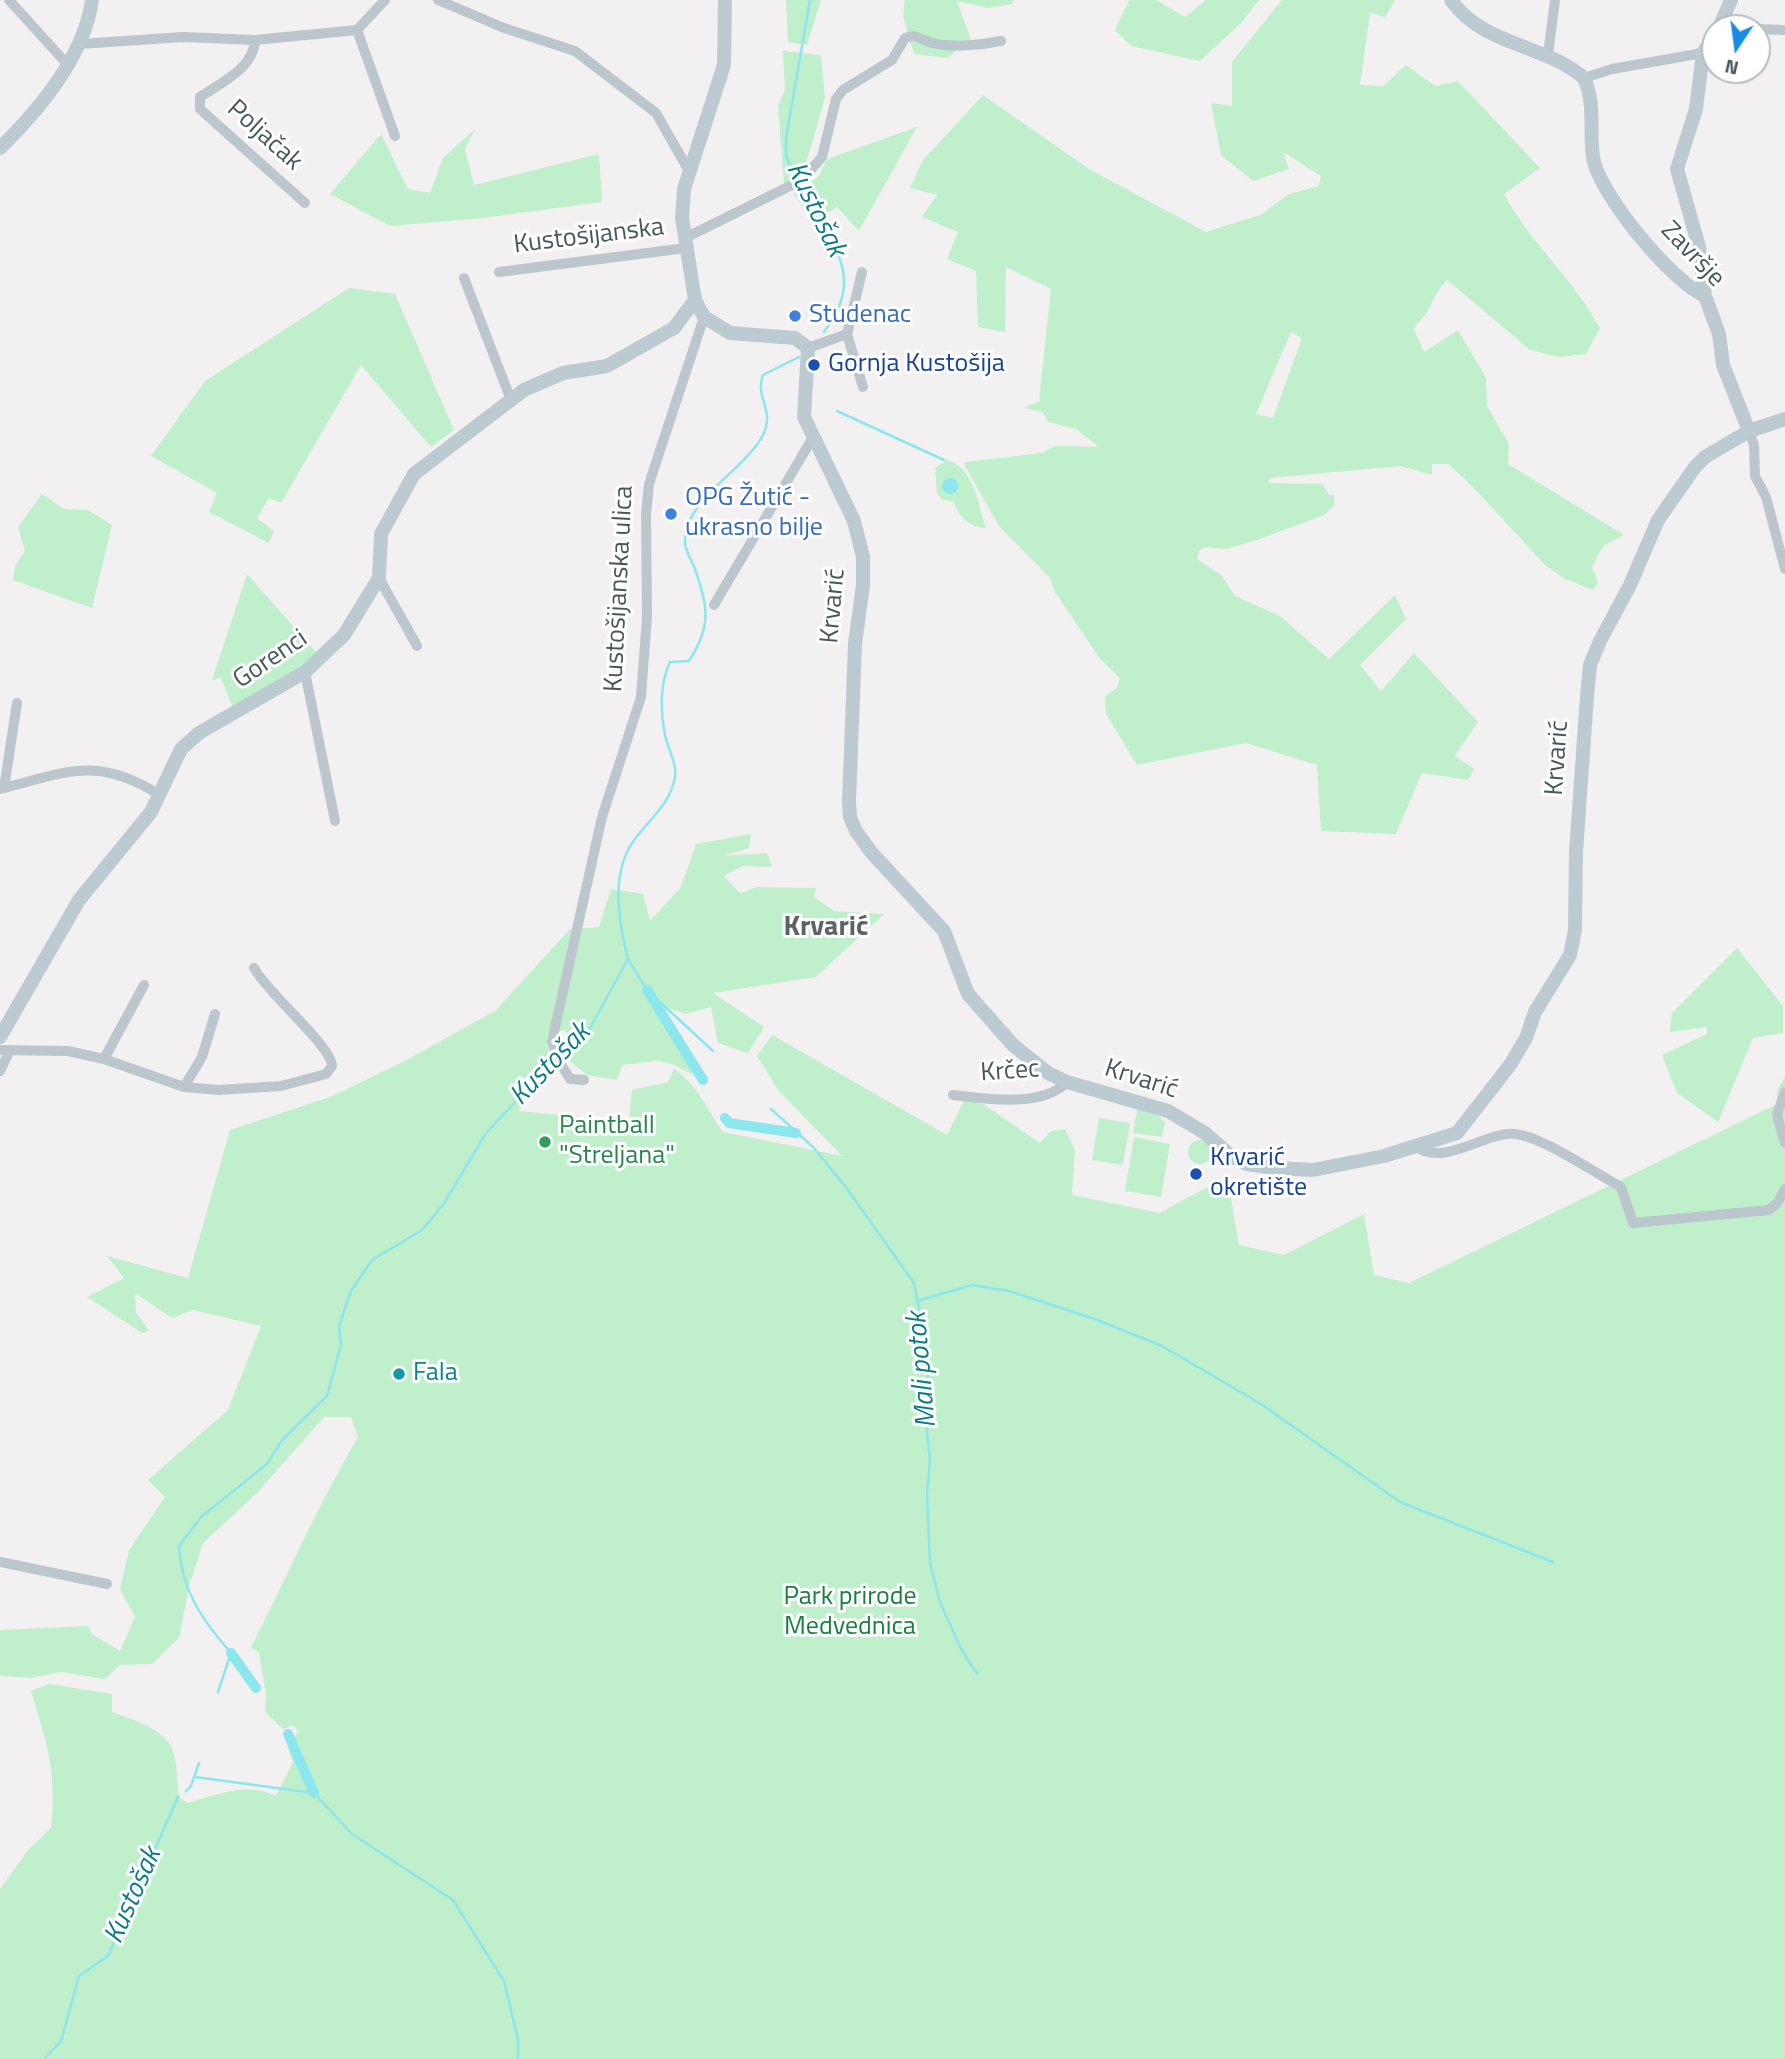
<!DOCTYPE html>
<html>
<head>
<meta charset="utf-8">
<style>
  body { margin:0 }
  #map { position:relative; width:1785px; height:2059px; overflow:hidden; background:#f3f0f1; font-family:"Titillium Web",sans-serif }
  canvas { display:block }
  .north { position:absolute; left:1701px; top:14px; width:70px; height:70px; box-sizing:border-box; background:#fff; border:2px solid #b6bcbf; border-radius:50%; rotate:193deg; font-size:19px; font-weight:700; line-height:28px; text-align:center; color:#48575e }
  .north::after { content:''; display:block; margin:auto; width:24px; height:32px; background:#188de5; clip-path:polygon(50% 0,100% 100%,50% 72%,0 100%) }
</style>
</head>
<body>
<div id="map">
<canvas width="1785" height="2059"></canvas>
<div class="north">N</div>
</div>
<script>
const c = document.querySelector('canvas').getContext('2d');
c.lineJoin = 'round';
function fill(path, color) {
  c.fillStyle = color;
  c.fill(path, 'evenodd');
}
function stroke(path, color, width, dash) {
  c.strokeStyle = color;
  c.lineWidth = width;
  c.lineCap = dash ? 'butt' : 'round';
  c.setLineDash(dash || []);
  c.stroke(path);
}
function drawText(font, color, halo, rows, align = 'center') {
  c.font = font + ' "Titillium Web",sans-serif';
  c.lineWidth = 6;
  c.setLineDash([]);
  c.textBaseline = 'middle';
  c.strokeStyle = halo;
  c.fillStyle = color;
  for (const [text, x, y, turn = 0] of rows) {
    c.save();
    c.translate(x, y);
    c.rotate((+turn || 0) * Math.PI / 180);
    c.textAlign = isNaN(turn) ? turn : align;
    if (halo) c.strokeText(text, 0, 0);
    c.fillText(text, 0, 0);
    c.restore();
  }
}
fill(new Path2D(`
  M 786,0 L 821,0 L 807,45 L 788,42 Z
  M 905,0 L 1013,0 L 1012,4 L 988,8 L 957,1 L 971,40 L 947,58 L 914,54 L 903,16 Z
  M 1129,0 L 1156,0 L 1185,17 L 1206,0 L 1259,0 L 1241,23 L 1200,61 L 1131,46 L 1115,30 Z
  M 1282,0 L 1395,0 L 1385,17 L 1370,13 L 1360,85 L 1383,86 L 1406,65 L 1435,86 L 1458,81 L 1540,168 L 1504,194 C 1531,244 1573,278 1600,328 L 1586,354 L 1559,357 L 1530,350 L 1447,280 C 1437,290 1435,298 1428,310 C 1425,317 1418,321 1414,329 L 1424,352 L 1458,330 L 1486,378 L 1487,406 L 1509,444 L 1508,464 L 1624,535 L 1603,546 L 1592,567 L 1598,583 L 1593,590 L 1565,579 L 1544,564 L 1472,486 L 1448,464 L 1432,464 L 1432,475 L 1401,466 L 1270,478 L 1268,483 L 1323,484 L 1329,495 L 1334,495 L 1334,506 L 1324,515 L 1257,540 L 1226,549 L 1204,547 L 1199,551 L 1197,559 L 1222,576 L 1235,596 L 1280,616 L 1329,659 L 1395,595 L 1406,619 L 1360,665 L 1381,691 L 1414,653 L 1478,722 L 1455,756 L 1474,769 L 1468,780 L 1422,773 L 1396,834 L 1321,831 L 1317,765 L 1246,743 L 1137,765 L 1106,714 L 1105,696 L 1117,688 L 1120,679 L 1098,656 L 1055,592 L 1050,578 L 999,526 L 965,466 L 965,462 L 1042,453 L 1055,446 L 1099,447 L 1076,429 L 1048,422 L 1043,412 L 1024,408 L 1039,401 L 1051,289 L 1006,267 L 1005,332 L 978,327 L 976,271 L 947,259 L 958,232 L 922,217 L 937,195 L 910,188 L 923,160 L 983,95 L 1089,169 L 1206,232 L 1260,215 L 1289,194 L 1319,186 L 1321,176 L 1283,152 L 1289,169 L 1253,181 L 1221,155 L 1211,103 L 1232,106 L 1232,62 ZM 1291,332 L 1302,338 L 1273,418 L 1256,414 Z
  M 783,51 L 821,55 L 825,98 L 804,170 L 784,185 L 778,105 L 785,90 Z
  M 917,127 L 859,231 L 837,207 L 815,221 L 793,194 L 818,177 L 827,159 Z
  M 475,129 L 465,149 L 474,185 L 599,154 L 602,202 L 483,218 L 390,226 L 330,194 L 381,134 L 408,189 L 430,193 L 443,158 Z
  M 349,288 L 395,294 L 454,430 L 431,447 L 361,365 L 281,503 L 269,498 L 257,518 L 274,531 L 269,543 L 209,512 L 217,493 L 151,456 L 205,381 Z
  M 947,460 C 975,468 978,505 986,528 C 967,526 961,518 953,501 L 943,500 L 937,494 L 935,468 Z
  M 42,494 L 64,509 L 88,510 L 112,525 L 92,608 L 13,580 L 15,566 L 25,551 L 18,527 Z
  M 247,574 L 317,653 L 317,658 L 233,708 L 221,678 L 212,680 Z
  M 751,834 L 749,848 L 723,856 L 767,853 L 772,867 L 743,866 L 724,876 L 740,893 L 757,887 L 816,888 L 814,897 L 834,911 L 884,914 L 816,977 L 713,993 L 764,1027 L 748,1053 L 718,1043 L 711,1007 L 686,1014 L 668,1008 L 660,1017 L 691,1066 L 693,1075 L 672,1064 L 658,1061 L 622,1065 L 617,1080 L 587,1075 L 567,1058 L 566,1030 L 547,1033 L 549,1065 L 519,1111 L 629,1122 L 632,1090 L 668,1082 L 674,1069 C 697,1084 707,1109 723,1132 L 842,1156 L 778,1090 L 757,1056 L 772,1035 L 947,1135 L 964,1100 L 983,1104 L 1040,1143 L 1051,1131 L 1065,1129 L 1075,1149 L 1072,1195 L 1159,1213 L 1227,1177 L 1239,1245 L 1284,1255 L 1364,1214 L 1374,1275 L 1409,1283 L 1777,1104 L 1777,1091 L 1785,1076 L 1785,2059 L 0,2059 L 0,1889 L 29,1849 L 51,1828 C 57,1772 47,1743 31,1691 L 49,1684 L 112,1694 L 112,1712 C 133,1720 168,1729 174,1754 C 178,1769 176,1783 180,1798 L 188,1803 C 219,1794 245,1782 276,1796 L 293,1762 L 288,1748 L 298,1731 L 293,1725 L 283,1729 L 265,1712 L 266,1695 L 259,1653 L 251,1647 C 287,1577 318,1505 358,1437 L 351,1417 L 324,1417 L 256,1494 L 203,1543 L 190,1583 L 179,1638 L 152,1664 L 120,1665 L 105,1679 L 61,1672 L 31,1678 L 0,1676 L 0,1630 L 88,1626 L 92,1634 L 120,1651 L 135,1617 L 120,1589 L 129,1550 L 165,1497 L 148,1480 L 228,1410 L 261,1326 L 193,1310 L 172,1318 L 135,1293 L 136,1312 L 149,1331 L 142,1333 L 87,1297 L 124,1278 L 107,1256 L 188,1278 L 230,1130 L 330,1097 L 405,1061 L 495,1011 L 570,929 L 599,927 L 611,889 L 643,894 L 650,921 L 681,887 L 696,844 Z
  M 1737,948 L 1783,1006 L 1783,1033 L 1753,1038 L 1718,1122 L 1677,1093 L 1662,1055 L 1707,1034 L 1707,1027 L 1670,1032 L 1672,1013 Z
  M 1138,1106 L 1157,1114 L 1165,1123 L 1162,1137 L 1133,1133 Z
  M 1099,1118 L 1130,1123 L 1123,1165 L 1092,1160 Z
  M 1134,1137 L 1170,1144 L 1161,1197 L 1125,1191 Z
  M1188 1152a12 12 0 1 1 24 0a12 12 0 1 1-24 0Z`), '#bff0cb');
fill(new Path2D(`
  M942 486a8 8 0 1 1 16 0a8 8 0 1 1-16 0Z`), '#8ce6ed');
stroke(new Path2D(`
  M 795,178 L 786,156 L 786,138 L 810,0
  M 798,184 C 824,236 871,272 824,332
  M 837,411 L 944,460
  M 628,959 L 647,990 L 713,1051
  M 559,1055 L 584,1039 L 628,959 C 618,919 609,869 638,835 C 654,815 670,803 675,777 C 677,763 668,749 665,735 C 660,711 660,683 670,662 L 689,661 C 712,625 708,608 695,569 C 692,561 686,552 685,544 C 683,503 734,476 756,446 C 782,412 753,401 763,375 L 799,357
  M 771,1109 L 813,1147 L 845,1186 L 914,1283 L 928,1356 L 926,1423 L 930,1461 L 927,1494 L 930,1563 L 940,1602 L 960,1647 L 977,1674
  M 917,1301 L 972,1285 L 1009,1291 L 1095,1319 L 1162,1346 L 1261,1404 L 1400,1502 L 1553,1562
  M 218,1692 L 231,1653 C 203,1621 181,1590 179,1546 L 201,1517 L 267,1464 L 282,1440 L 327,1396 L 341,1345 L 339,1326 L 351,1291 L 372,1260 L 422,1230 L 443,1205 L 486,1133 L 520,1097 L 531,1078 L 554,1059
  M 195,1777 L 314,1793 L 352,1834 L 453,1900 L 504,1981 L 518,2039 L 518,2059
  M 186,1791 L 191,1786 L 199,1763
  M 44,2059 L 61,2041 L 79,1976 L 108,1956 L 178,1797`), '#8ce6ed', 2.5);
stroke(new Path2D(`
  M 647,990 L 703,1080
  M 725,1118 L 729,1123 L 796,1133
  M 231,1653 L 256,1688
  M 288,1734 L 314,1793`), '#8ce6ed', 10);
stroke(new Path2D(`
  M 9,0 L 67,64
  M 438,0 L 504,28 L 575,51 L 656,113 L 689,171
  M 1757,29 L 1785,30
  M 357,30 L 395,136
  M 357,30 L 385,0
  M 80,44 L 183,37 L 255,40
  M 1548,55 L 1555,0
  M 1584,78 L 1612,69 L 1703,53
  M 305,203 L 200,109 L 200,97 C 221,83 254,68 255,40 L 357,30
  M 685,238 L 802,180 L 822,157 L 836,99 L 843,90 L 892,60 L 905,38 C 917,33 921,40 932,43 C 952,48 981,45 1001,41
  M 499,272 L 686,248
  M 862,272 L 847,334 L 863,387
  M 464,278 L 511,400
  M 808,348 L 847,334
  M 1749,431 L 1754,445 L 1755,476 L 1766,497 L 1785,569
  M 379,578 L 417,646
  M 714,605 L 812,439
  M 305,672 L 335,821
  M 4,788 L 17,703
  M 0,789 C 67,772 96,755 160,795
  M 0,1050 L 68,1051 L 104,1059 L 184,1087 L 218,1090 L 281,1086 L 326,1074 L 332,1066 C 331,1045 268,994 254,968
  M 104,1059 L 144,985
  M 0,1071 L 10,1050
  M 584,1080 L 570,1079 L 556,1056 L 552,1041 L 602,817 L 641,697 L 647,617 L 646,514 L 649,484 L 704,317
  M 184,1087 L 202,1057 L 215,1014
  M 1785,1092 L 1777,1115 L 1785,1143
  M 953,1095 C 986,1099 1042,1108 1067,1082
  M 1416,1147 C 1445,1167 1486,1131 1515,1134 C 1541,1136 1595,1173 1621,1187 L 1633,1223 L 1769,1210 L 1778,1202 L 1785,1189
  M 0,1562 L 107,1584`), '#bcc7cd', 10);
stroke(new Path2D(`
  M 725,0 L 724,65 L 684,189 L 682,218 L 695,300 L 704,317 L 730,333 L 795,338 L 808,348 L 804,417 L 854,521 L 863,557 L 863,585 L 855,644 L 849,802 L 850,817 L 856,831 L 871,852 L 944,931 L 968,994 L 1013,1045 L 1048,1073 L 1067,1082 L 1168,1111 L 1205,1133 L 1231,1156 L 1247,1164 L 1276,1168 L 1313,1170 L 1384,1156 L 1457,1133 L 1510,1065 L 1526,1038 L 1535,1012 L 1570,955 L 1575,930 L 1576,852 L 1587,696 L 1590,665 L 1600,641 L 1630,585 L 1658,520 L 1695,467 L 1705,457 L 1749,431 L 1785,419
  M 1451,0 C 1483,46 1543,43 1584,78 C 1596,105 1589,130 1593,157 C 1598,193 1672,282 1705,296
  M 1719,28 L 1731,0
  M 1715,35 L 1703,53 L 1696,109 L 1677,169 L 1699,247 L 1705,296 L 1719,334 L 1723,365 L 1749,431
  M 0,148 C 40,109 84,57 92,0
  M 0,1037 L 79,900 L 151,812 L 181,749 L 199,733 L 305,672 L 344,635 L 379,578 L 381,534 L 414,474 L 524,390 L 563,373 L 607,366 L 674,328 L 695,300`), '#bccad2', 14);
for (const [x, y, r, color] of [
  [795,316,7,"#3f7fe0"],
  [814,365,7,"#1a4fb4"],
  [671,514,7,"#3f7fe0"],
  [545,1142,7,"#2e9e5b"],
  [1196,1174,7,"#1a4fb4"],
  [399,1374,7,"#0f9aa8"]
]) {
  const dot = new Path2D();
  dot.arc(x, y, r, 0, 2 * Math.PI);
  c.fillStyle = color;
  c.fill(dot);
  stroke(dot, '#fff', 2.5);
}
drawText('26px', '#48575e', '#fff', [
  ["Poljačak",264,136,42],
  ["Kustošijanska",589,237,-7],
  ["Završje",1692,255,46],
  ["Kustošijanska ulica",620,589,-87],
  ["Krvarić",834,606,-85],
  ["Gorenci",271,660,-34],
  ["Krvarić",1558,758,-86],
  ["Krčec",1010,1072,-4],
  ["Krvarić",1141,1080,18]
]);
drawText('26px', '#366cbe', '#fff', [
  ["Studenac",809,316],
  ["OPG Žutić -",685,499],
  ["ukrasno bilje",685,529]
], 'left');
drawText('26px', '#164399', '#fff', [
  ["Gornja Kustošija",828,365],
  ["Krvarić",1210,1159],
  ["okretište",1210,1189]
], 'left');
drawText('26px', '#27864d', '#fff', [
  ["Paintball",559,1127],
  ["\"Streljana\"",559,1157]
], 'left');
drawText('26px', '#0d838f', '#fff', [
  ["Fala",413,1374]
], 'left');
drawText('26px', '#17813e', '#fff', [
  ["Park prirode",850,1598],
  ["Medvednica",850,1628]
]);
drawText('italic 28px', '#0c7d86', '#fff', [
  ["Kustošak",815,210,64],
  ["Kustošak",551,1065,-46],
  ["Mali potok",923,1370,-95],
  ["Kustošak",134,1896,-66]
]);
drawText('bold 28px', '#5d6265', '#fff', [
  ["Krvarić",826,928]
]);
</script>
</body>
</html>
